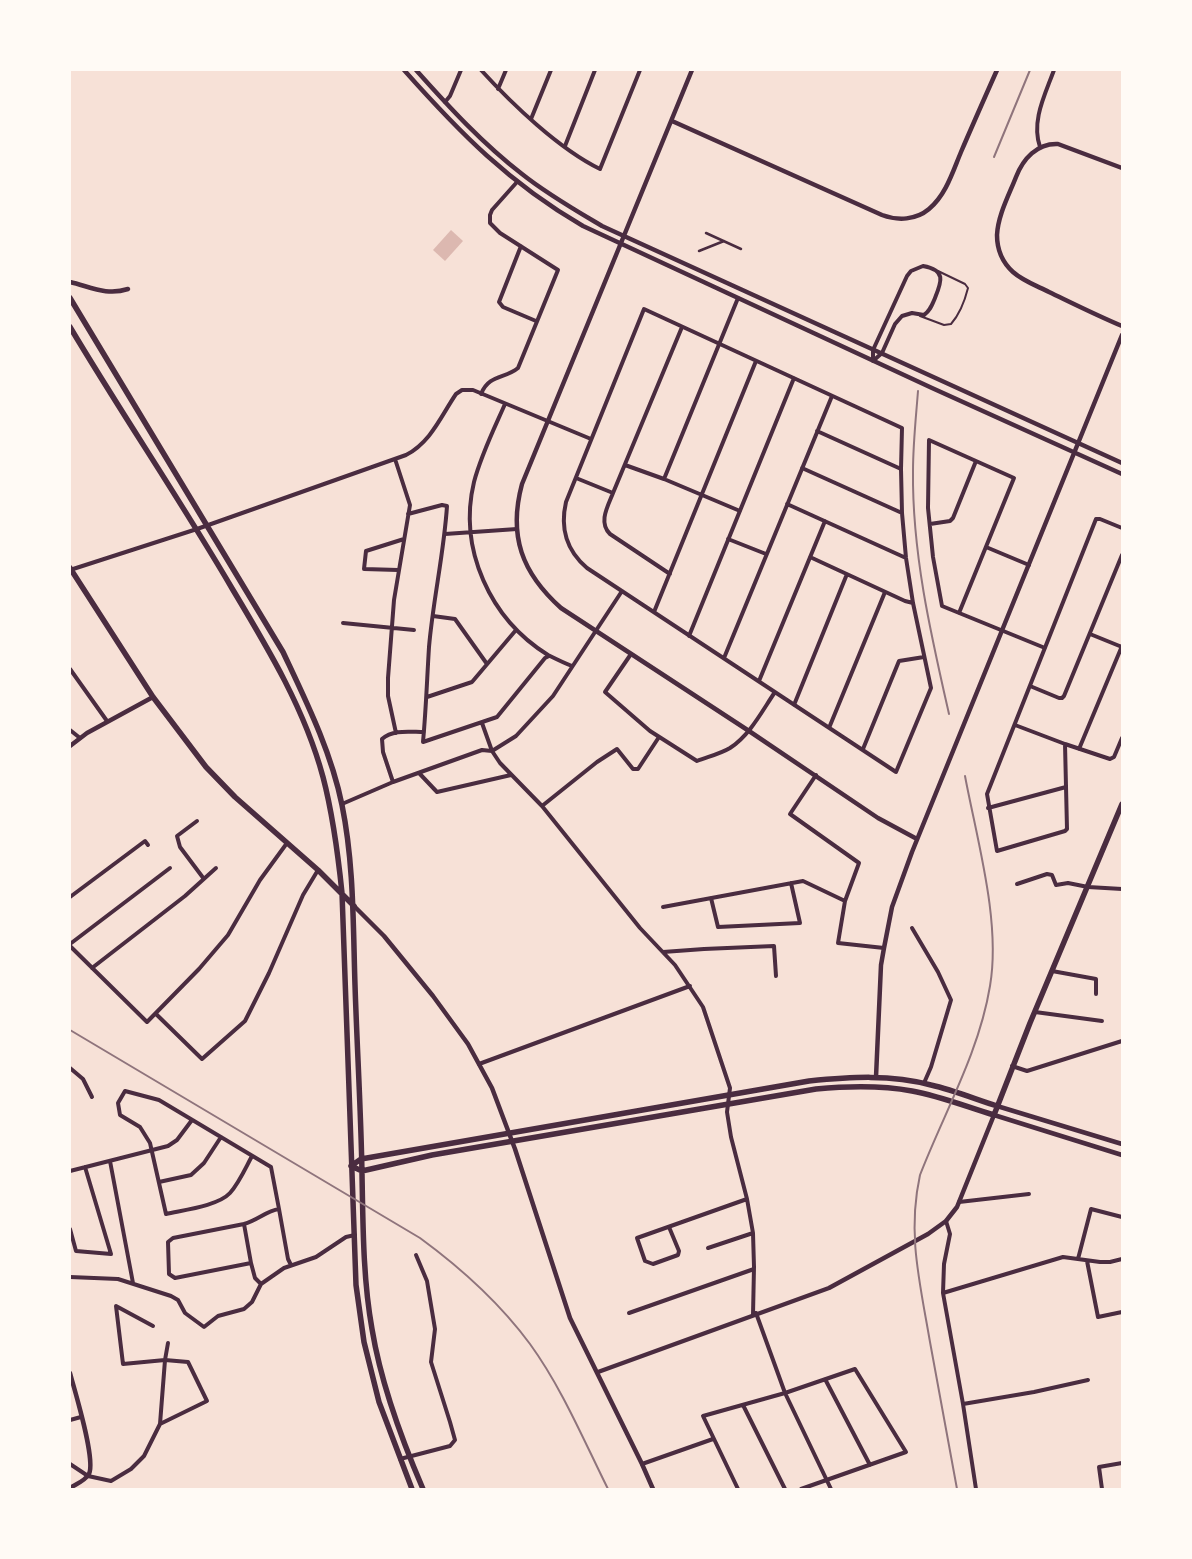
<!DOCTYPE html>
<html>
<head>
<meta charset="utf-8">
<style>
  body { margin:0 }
  #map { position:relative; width:1192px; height:1559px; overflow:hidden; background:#f7e1d7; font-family:"Sofia Sans Condensed",sans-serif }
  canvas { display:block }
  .frame { position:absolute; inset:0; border:71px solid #fffaf5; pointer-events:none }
</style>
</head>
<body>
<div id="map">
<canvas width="1192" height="1559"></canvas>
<div class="frame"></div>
</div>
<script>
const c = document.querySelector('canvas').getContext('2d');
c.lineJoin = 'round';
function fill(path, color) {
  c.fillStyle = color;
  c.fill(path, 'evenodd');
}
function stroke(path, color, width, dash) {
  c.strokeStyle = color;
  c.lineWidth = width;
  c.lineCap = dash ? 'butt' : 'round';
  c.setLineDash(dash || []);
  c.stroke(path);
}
fill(new Path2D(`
  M 451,230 L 463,241 L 445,261 L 433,250 Z`), '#dcb8b0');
stroke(new Path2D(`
  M 920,316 L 944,325 L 951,324 C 959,315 965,300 968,288 L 965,284 L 938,271`), '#4a2c40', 2);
stroke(new Path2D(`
  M 706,233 L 741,249
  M 699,251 L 724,241`), '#4a2c40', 2.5);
stroke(new Path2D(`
  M 481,70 C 512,104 559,149 600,169 L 640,70
  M 498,89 L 506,70
  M 445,102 L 450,96 L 461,70
  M 531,119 L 551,70
  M 565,146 L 595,70
  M 1040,147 C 1031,121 1045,95 1054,70
  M 521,246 L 499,302 L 503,307 L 536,321
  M 923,266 C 946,270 942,281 935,298 C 932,305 930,311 924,315 L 912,313 L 902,316 L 895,324 L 882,353 L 873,361 L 873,350 L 907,276 L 911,271 Z
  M 644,309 L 902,428 L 901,469 L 902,513 L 906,558 L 913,603 L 931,688 L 896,772 L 587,568 C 567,551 560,528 566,502 Z
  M 481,394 C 489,374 505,379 518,368 L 558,270 L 500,233 L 490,223 L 490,215 L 492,210 L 517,182
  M 505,404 C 494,429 481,455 474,482 C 458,549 490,619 548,655 C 556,659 564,663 572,666
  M 817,431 L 901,469
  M 395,459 L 410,505 L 394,600 L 388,678 L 388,696 L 396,733
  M 625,465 L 664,479 L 740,511
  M 802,468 L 902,513
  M 576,478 L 613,493
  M 664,479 L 738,298
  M 787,504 L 906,558
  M 408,514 L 442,505 L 447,506 C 444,553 433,600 429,647 C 427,679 426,710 423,742 L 497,717 L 545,658 L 549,656
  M 930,524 L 950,521 L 953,518 L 976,461
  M 445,534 L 517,529
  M 728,539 L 766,554
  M 986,547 L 1029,565
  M 810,557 L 905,601 L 913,603
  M 70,570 L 197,529 L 406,455 C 431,442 441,416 456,394 L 462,390 L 473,390 L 591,439
  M 398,570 L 364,569 L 366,551 L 404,539
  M 670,574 L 610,534 C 598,522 608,506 613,493 L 682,327
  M 654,612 L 756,361
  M 959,613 L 1014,478 L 929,440 L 928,508 L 933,557 L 942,606 L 1045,648
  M 433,616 L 455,619 L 487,664
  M 343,623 L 414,630
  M 1090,634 L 1122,647
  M 689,636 L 794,378
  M 631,654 L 605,692 L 650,731 L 697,761 C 707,757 720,754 730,748 C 750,735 762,711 775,692
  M 724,658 L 832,396
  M 70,669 L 107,721
  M 759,681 L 825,521
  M 1030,686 L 1059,698 L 1062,698 L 1064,696 L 1122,555
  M 427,697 L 472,682 L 516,630
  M 794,705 L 847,574
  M 482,723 L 492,751 L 500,763 L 542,806 L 640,928 L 675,965 L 703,1007 L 730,1088 L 727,1112 L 731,1137 L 747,1199 L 753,1233 L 754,1267 L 753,1315
  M 1015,725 L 1065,744 L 1110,759 L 1114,757 L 1122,738
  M 829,728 L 885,592
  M 70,730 L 80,738
  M 1065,744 L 1067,829 L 1065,831 L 997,851 L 987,794 L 1096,519 L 1100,519 L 1122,528
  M 863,749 L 899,661 L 924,657
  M 1079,749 L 1122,646
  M 419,773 L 437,792 L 511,775
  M 816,775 L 790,814 L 859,863 L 845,901 L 838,943 L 884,948
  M 393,782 L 383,752 L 382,739 C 393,729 410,732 424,732
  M 342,804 L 393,782 L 482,750 L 492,751 L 516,736 L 553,696 L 622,591
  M 542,806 L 597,762 L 617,749 L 633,769 L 638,769 L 659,737
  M 988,808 L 1066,787
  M 197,821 L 177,836 L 180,847 L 204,879
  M 1017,884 L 1047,874 L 1052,875 L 1056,885 L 1068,883 L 1088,887 L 1122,889
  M 70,897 L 145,841 L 148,845
  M 711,898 L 718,927 L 800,923 L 791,883
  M 663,907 L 803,881 L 845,901
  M 912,928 L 938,972 L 951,1000 L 931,1067 L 924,1083
  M 70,944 L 170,868
  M 70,946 L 147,1022 L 199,969 L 228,935 L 260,880 L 287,843
  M 663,952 L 704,949 L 774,946 L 776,976
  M 92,968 L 185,896 L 216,868
  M 1052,971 L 1096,979 L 1096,994
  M 1035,1012 L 1102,1021
  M 156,1014 L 202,1059 L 245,1021 L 269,973 L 303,895 L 318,870
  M 479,1064 L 690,986
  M 1012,1066 L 1027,1071 L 1122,1041
  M 70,1068 L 83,1079 L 92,1097
  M 252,1156 C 245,1169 239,1183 230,1193 C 218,1206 183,1210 166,1214 L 150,1143 L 140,1127 L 120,1115 L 118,1103 L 125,1091 L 159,1100 L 271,1167 L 279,1209
  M 110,1161 L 133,1283
  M 70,1171 L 168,1146 L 177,1140 L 192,1120
  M 159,1182 L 191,1175 L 204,1163 L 221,1137
  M 959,1202 L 1029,1194
  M 946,1221 L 950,1234 L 944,1264 L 943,1293 L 963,1404 L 976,1489
  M 244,1224 C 258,1220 266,1211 279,1209 L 288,1259 L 291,1265
  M 669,1227 L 679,1251 L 678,1255 L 653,1264 L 645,1261 L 637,1238 L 747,1199
  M 70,1229 L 76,1251 L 111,1254 L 85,1167
  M 708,1248 L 753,1233
  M 1078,1259 L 1091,1209 L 1122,1217
  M 1087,1261 L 1098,1317 L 1122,1312
  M 251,1263 L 244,1224 L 173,1238 L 168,1242 L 169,1274 L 175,1278 L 251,1263 L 255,1278 L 261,1284
  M 70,1277 L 118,1279 L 171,1296 L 178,1300 L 185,1313 L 204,1327 L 218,1316 L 244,1309 L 252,1302 L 261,1284 L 284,1268 L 316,1257 L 346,1237 L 355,1235
  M 943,1293 L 1063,1257 L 1100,1262 L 1110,1262 L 1122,1259
  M 629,1313 L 754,1269
  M 756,1313 L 785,1393 L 831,1489
  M 825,1379 L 870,1465
  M 963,1404 L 1034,1392 L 1088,1380
  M 743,1405 L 785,1489
  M 70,1420 L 81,1417
  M 160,1424 L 207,1401 L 188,1362 L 165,1360 L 168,1343
  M 400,1459 L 450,1446 L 455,1440 L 450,1422 L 431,1362 L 435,1329 L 427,1281 L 416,1255
  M 70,1464 L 88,1476 L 111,1481 L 131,1469 L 144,1456 L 160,1424 L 165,1360 L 123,1364 L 116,1306 L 153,1326
  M 642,1464 L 713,1439
  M 738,1489 L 703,1416 L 785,1393 L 855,1369 L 906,1452 L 801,1489
  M 1102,1489 L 1099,1467 L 1122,1463`), '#4a2c40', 4);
stroke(new Path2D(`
  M 404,70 C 460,133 509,183 583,226 L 932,388 L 1122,474
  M 416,70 C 449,107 483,144 522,174 C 547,194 575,210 602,226 L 1122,463
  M 692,70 L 522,484 C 508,536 522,573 561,608 L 749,731 L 878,818 L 917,839
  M 672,121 L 882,215 C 898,221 916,220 929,209 C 946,195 953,171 961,152 C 973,124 985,97 997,70
  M 1122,168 L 1058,144 C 1037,143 1023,159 1016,177 C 1009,195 998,215 997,235 C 997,249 1002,262 1013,272 C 1023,281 1037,286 1049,292 C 1074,304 1098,316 1122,326
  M 70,282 C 91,287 107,296 128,289
  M 70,746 L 87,733 L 153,697
  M 354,906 L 384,936 L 433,996 L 468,1044 L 492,1088 L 515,1149 L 570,1318 L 642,1464 L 653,1489
  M 876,1077 L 881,965 L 884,948 L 892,907 L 912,852 L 1122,335
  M 997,1106 L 1122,1144
  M 598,1372 L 829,1288 L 928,1234 L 946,1221 L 957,1207 L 994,1115 L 1122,1155
  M 70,1373 C 75,1392 96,1459 89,1474 C 85,1481 76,1484 70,1488`), '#4a2c40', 4.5);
stroke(new Path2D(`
  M 70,298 L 283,652 C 306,701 331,751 342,805 C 354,864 353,924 355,985 C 357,1048 361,1111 362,1174 C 363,1226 363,1279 372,1329 C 381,1384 401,1438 423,1489
  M 70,327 C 123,416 181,501 233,590 C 269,650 305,710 323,777 C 333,815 338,854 342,893 L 356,1285 L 364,1342 L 379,1402 L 412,1489
  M 70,568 L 153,697 L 206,767 L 235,797 L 318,870 L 354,906
  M 351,1166 L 362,1171 L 432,1155 L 816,1089 C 848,1086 880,1085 912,1091 C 940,1096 967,1107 994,1115 L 1030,1023 L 1122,804
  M 351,1166 L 361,1159 L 809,1081 C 850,1077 891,1074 931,1085 C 953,1090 975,1099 997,1106`), '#4a2c40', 5.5);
stroke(new Path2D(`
  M 994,157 L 1030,70
  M 918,391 C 916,417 913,444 913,471 C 912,553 931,635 949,714
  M 70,1030 L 420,1238 C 461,1268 499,1302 530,1344 C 562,1388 584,1441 608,1489
  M 957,1489 C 948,1440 939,1391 930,1342 C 920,1283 907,1234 920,1175 C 944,1113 979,1053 990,986 C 1001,922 977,840 965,776`), '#8f747c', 2);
</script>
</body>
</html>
